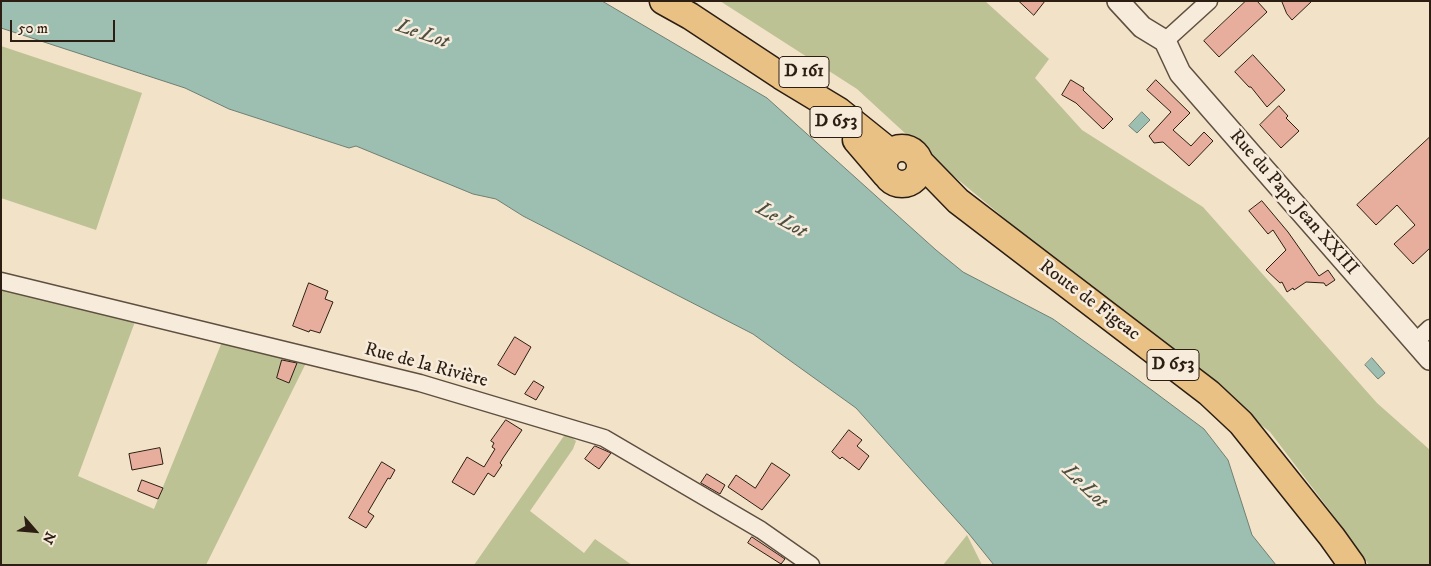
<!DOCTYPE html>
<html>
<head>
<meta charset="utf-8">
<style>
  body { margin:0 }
  #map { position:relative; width:1431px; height:566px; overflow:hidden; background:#f2e2c8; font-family:"IM FELL DW Pica",serif }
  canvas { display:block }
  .frame { position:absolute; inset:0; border:2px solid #2c1e13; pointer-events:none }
  .north { position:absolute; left:10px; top:506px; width:50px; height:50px; -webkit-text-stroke:4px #f7ecdb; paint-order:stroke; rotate:117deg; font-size:14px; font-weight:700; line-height:20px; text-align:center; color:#2c1e13 }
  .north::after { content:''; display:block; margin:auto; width:18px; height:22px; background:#2c1e13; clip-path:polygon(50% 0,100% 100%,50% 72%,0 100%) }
  .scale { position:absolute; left:10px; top:20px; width:105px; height:22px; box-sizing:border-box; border:2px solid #2c1e13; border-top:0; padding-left:6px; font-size:15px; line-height:18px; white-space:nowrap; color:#2c1e13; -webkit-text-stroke:4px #f7ecdb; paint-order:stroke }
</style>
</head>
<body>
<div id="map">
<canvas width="1431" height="566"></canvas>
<div class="frame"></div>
<div class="north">N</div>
<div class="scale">50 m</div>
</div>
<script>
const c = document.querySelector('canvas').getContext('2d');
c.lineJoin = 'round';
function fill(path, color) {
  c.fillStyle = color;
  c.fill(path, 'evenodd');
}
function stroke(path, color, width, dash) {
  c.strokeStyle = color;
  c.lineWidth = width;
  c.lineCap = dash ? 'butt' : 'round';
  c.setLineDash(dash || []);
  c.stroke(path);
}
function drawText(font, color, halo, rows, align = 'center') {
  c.font = font + ' "IM FELL DW Pica",serif';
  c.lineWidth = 5;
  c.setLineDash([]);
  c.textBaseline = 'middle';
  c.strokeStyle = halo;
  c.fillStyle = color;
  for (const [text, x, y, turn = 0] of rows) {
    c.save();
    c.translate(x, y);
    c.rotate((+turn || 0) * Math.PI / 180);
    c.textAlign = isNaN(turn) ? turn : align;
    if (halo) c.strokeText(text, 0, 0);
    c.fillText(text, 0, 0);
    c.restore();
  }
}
fill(new Path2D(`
  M 720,1 L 985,1 L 1049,59 L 1035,78 L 1082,130 L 1203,207 L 1377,403 L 1430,450 L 1430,565 L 1369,565 L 1340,524 L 1270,432 L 1092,291 L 932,158 L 857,89 Z
  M 1,46 L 142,93 L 96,230 L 1,198 Z
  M 1,288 L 136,319 L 78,476 L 154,509 L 222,342 L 306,363 L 206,565 L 1,565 Z
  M 566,433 L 576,441 L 573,449 L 530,511 L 584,553 L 595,539 L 632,565 L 474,565 Z
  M 967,535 L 982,565 L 943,565 Z`), '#bdc294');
const water = new Path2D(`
  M 1,1 L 602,1 L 767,98 L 936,250 L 963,272 L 1053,319 L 1133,376 L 1204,429 L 1228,460 L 1252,535 L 1276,565 L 994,565 L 969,534 L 856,408 L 753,334 L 523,216 L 496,199 L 473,194 L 356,146 L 349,148 L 229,109 L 185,88 L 1,28 Z
  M 1142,112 L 1150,120 L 1137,133 L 1129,126 Z
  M 1372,358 L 1385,373 L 1378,379 L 1365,365 Z`);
fill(water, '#9cbfb1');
stroke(water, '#6f7f72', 1);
const building = new Path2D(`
  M 1019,1 L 1045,1 L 1034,15 Z
  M 1246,1 L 1257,1 L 1267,12 L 1219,57 L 1204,41 Z
  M 1282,1 L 1312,1 L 1292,20 L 1287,14 Z
  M 1253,55 L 1285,90 L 1267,107 L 1251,87 L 1249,87 L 1235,72 Z
  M 1071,80 L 1084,88 L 1083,90 L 1113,119 L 1103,129 L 1076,103 L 1062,95 Z
  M 1156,80 L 1190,113 L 1173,130 L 1191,146 L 1204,132 L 1213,141 L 1189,166 L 1163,142 L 1154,143 L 1149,136 L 1171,112 L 1147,90 Z
  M 1279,106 L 1288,116 L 1286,118 L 1299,131 L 1281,148 L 1260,125 Z
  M 1430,137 L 1430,248 L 1413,264 L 1394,244 L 1415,225 L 1397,205 L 1376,225 L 1357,205 Z
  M 1262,201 L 1288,232 L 1319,276 L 1328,270 L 1335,280 L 1326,286 L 1324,283 L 1306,282 L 1294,290 L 1293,288 L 1287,292 L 1282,282 L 1280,283 L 1266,270 L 1286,250 L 1273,230 L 1268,234 L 1249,211 Z
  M 309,283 L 328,291 L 325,299 L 333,302 L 320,333 L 310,330 L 309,332 L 293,326 Z
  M 515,337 L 531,347 L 515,375 L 498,365 Z
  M 282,360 L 297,363 L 289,383 L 277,378 Z
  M 534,381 L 544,387 L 536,400 L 525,394 Z
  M 506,420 L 522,430 L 503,458 L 500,463 L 502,465 L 494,477 L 488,473 L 474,495 L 452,482 L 467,457 L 484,467 L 495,449 L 492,447 L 494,443 L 491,441 Z
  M 849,430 L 862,440 L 857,446 L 869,456 L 859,470 L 842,457 L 840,459 L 832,452 Z
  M 595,446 L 611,453 L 599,469 L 585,459 Z
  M 160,448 L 163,464 L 132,470 L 129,454 Z
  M 382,462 L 395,470 L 390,479 L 388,478 L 368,512 L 374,516 L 366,528 L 349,518 Z
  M 772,463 L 790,475 L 762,510 L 728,487 L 736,475 L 755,488 Z
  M 707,474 L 725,485 L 720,494 L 701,483 Z
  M 142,480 L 163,488 L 158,499 L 138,491 Z
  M 752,537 L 785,559 L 781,564 L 748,543 Z`);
fill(building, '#e8ae9d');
stroke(building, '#2c1e13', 1);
const minor = new Path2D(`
  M 1165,41 L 1209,1
  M 1,281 L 420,383 L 604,438 L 761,530 L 811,565
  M 1414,343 L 1430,328`);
const tertiary = new Path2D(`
  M 1118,1 L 1142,27 L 1165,41 L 1180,73 L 1430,359`);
const primary = new Path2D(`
  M 663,1 L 690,16 L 781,76 L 839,111 L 890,152
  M 856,140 L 886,175
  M884 166a18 18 0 1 1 36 0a18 18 0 1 1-36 0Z
  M 920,162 L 958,201 L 1209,393 L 1241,423 L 1332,537 L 1352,565`);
stroke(minor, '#5e4f40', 19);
stroke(tertiary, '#5e4f40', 24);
stroke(primary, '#2c1e13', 29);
stroke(minor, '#f7ecdb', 16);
stroke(tertiary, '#f7ecdb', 21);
stroke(primary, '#e9c184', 26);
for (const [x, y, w] of [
  [804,72,50],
  [836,122,52],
  [1173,365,52]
]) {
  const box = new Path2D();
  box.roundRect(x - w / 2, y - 15.5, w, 31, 4);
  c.fillStyle = '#f7ecdb';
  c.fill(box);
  stroke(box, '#2c1e13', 1);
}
drawText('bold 18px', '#2c1e13', null, [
  ["D 161",804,72],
  ["D 653",836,122],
  ["D 653",1173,365]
]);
drawText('19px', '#2c1e13', '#f7ecdb', [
  ["Rue du Pape Jean XXIII",1293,203,49],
  ["Route de Figeac",1089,301,37],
  ["Rue de la Rivière",426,366,15]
]);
drawText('italic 20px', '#4e4e42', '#f7ecdb', [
  ["Le Lot",422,35,19],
  ["Le Lot",781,221,29],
  ["Le Lot",1084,487,44]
]);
</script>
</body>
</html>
